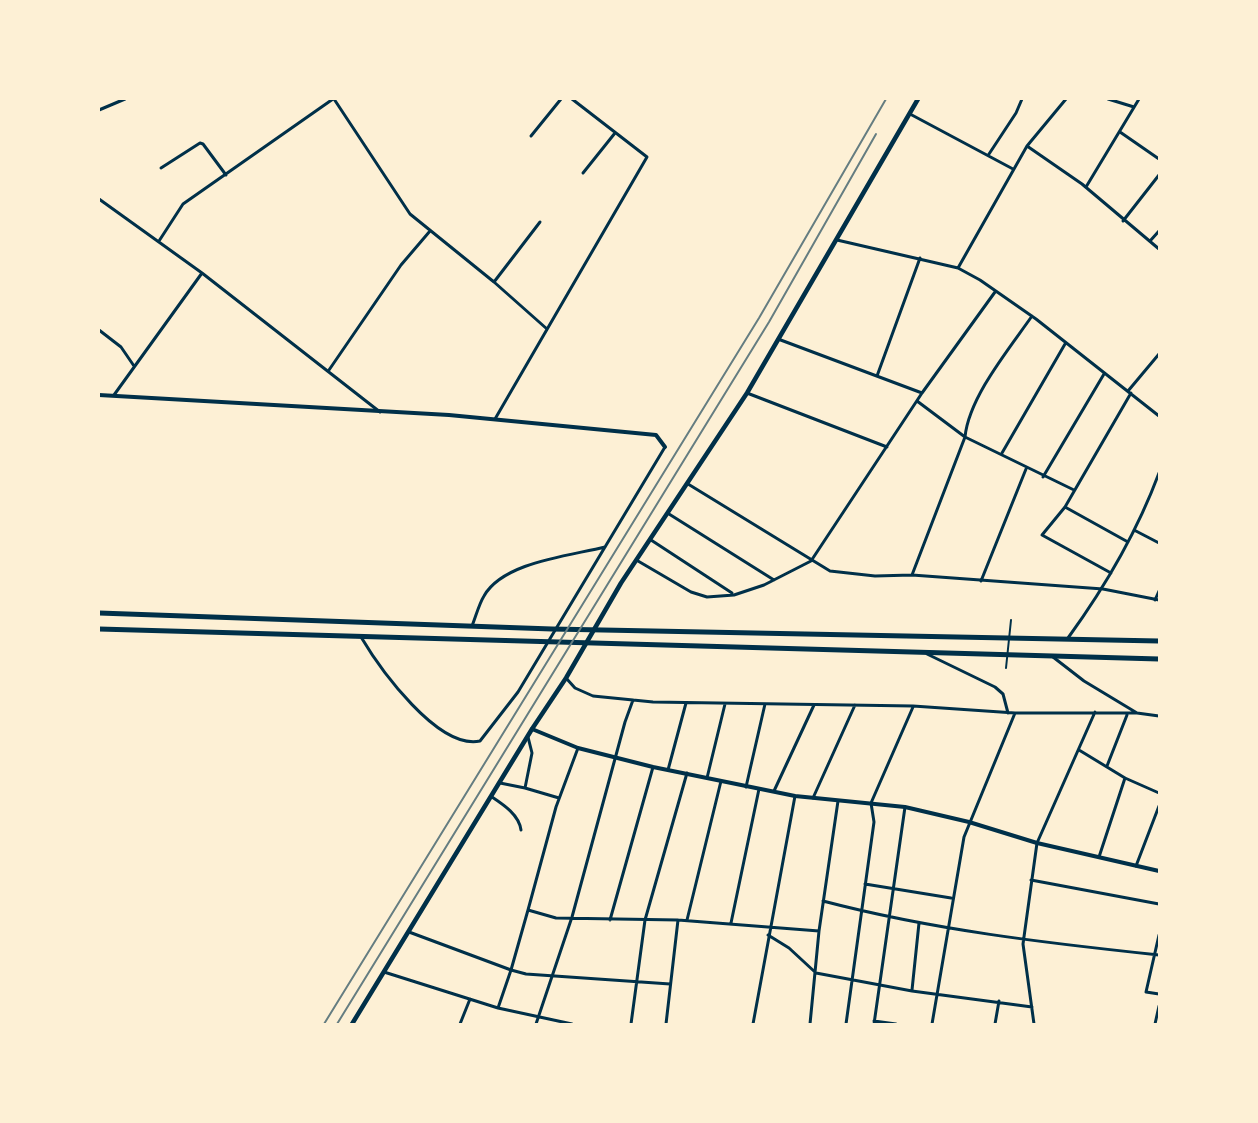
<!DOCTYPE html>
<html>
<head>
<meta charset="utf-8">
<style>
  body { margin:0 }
  #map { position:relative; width:1258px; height:1123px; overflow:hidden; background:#fdf0d5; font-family:Quicksand,sans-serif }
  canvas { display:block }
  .frame { position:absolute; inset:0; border:100px solid #fdf0d5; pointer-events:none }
</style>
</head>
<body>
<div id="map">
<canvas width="1258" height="1123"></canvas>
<div class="frame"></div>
</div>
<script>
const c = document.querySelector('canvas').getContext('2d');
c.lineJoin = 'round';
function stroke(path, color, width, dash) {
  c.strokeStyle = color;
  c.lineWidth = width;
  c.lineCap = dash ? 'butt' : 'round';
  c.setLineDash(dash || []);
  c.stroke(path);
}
stroke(new Path2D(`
  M 1006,668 L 1011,620`), '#003049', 2);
stroke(new Path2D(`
  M 334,99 L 410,214 L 494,282 L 547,329
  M 1108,99 L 1134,107
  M 99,110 L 125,99
  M 910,114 L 1013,169
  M 1120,132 L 1159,159
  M 531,136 L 561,99
  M 1027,146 L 1082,184 L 1159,249
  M 989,154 L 1016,113 L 1022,99
  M 161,168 L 200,143 L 203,144 L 226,175
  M 583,173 L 615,133
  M 1086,187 L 1139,99
  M 99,199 L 202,273 L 380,412
  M 1123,221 L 1159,175
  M 837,240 L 958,268 L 980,280 L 1036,319 L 1159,416
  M 159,241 L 183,204 L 333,99
  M 1150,241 L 1159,231
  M 958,268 L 1027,146 L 1066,99
  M 494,282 L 540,222
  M 99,330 L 121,347 L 134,366
  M 778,339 L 922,393
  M 329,370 L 401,265 L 430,231
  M 877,376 L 920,258
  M 1128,391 L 1159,354
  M 747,393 L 887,447
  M 114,395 L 202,273
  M 917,401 L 965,437 L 1074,490
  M 495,419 L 647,157 L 572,99
  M 1002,453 L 1065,344
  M 1043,477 L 1104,374
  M 688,484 L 830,571 L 875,576 L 912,575 L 1103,589 L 1159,600
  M 1065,507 L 1128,542
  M 669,514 L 774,580
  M 1134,530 L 1159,543
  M 651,540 L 732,593
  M 638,561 L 691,592 L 707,597 L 734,595 L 764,585 L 811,561 L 922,393 L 995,292
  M 1111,573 L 1042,535 L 1065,507 L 1131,393
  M 912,575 L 965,437 C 969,397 1009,349 1032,316
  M 981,581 L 1026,469
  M 1155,600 L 1159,591
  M 472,626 C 476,616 479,604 484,596 C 503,562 569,556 605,547
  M 361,637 C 380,669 438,750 480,741 L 518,692 L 665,447
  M 1068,638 C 1105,587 1137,532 1159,473
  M 927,654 L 995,687 L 1003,694 L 1008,713
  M 1053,657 L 1084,681 L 1137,713
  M 566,678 L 575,688 L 593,696 L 653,702 L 913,706 L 1015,713 L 1137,713 L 1159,716
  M 528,737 L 532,753 L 525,788 L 559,798
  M 1079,750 L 1125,778 L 1159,793
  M 1107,766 L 1127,715
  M 668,770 L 686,703
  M 707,778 L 725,704
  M 500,783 L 525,788
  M 746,787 L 765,704
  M 774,791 L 814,705
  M 492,797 C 504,805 519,815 521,830
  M 813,798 L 855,705
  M 1099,857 L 1125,778
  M 1136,866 L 1159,806
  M 1031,880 L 1159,904
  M 865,884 L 951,898
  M 823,901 C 933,930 1046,943 1159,955
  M 528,910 L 556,807 L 578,748
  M 610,920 L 653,767
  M 687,920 L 721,781
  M 731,923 L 759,789
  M 409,932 L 511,970 L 528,910 L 556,918 L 678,920 L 819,931
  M 768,935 L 789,948 L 816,973 L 912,991 L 1032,1007
  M 1159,935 L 1146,992 L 1159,994
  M 384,972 L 498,1008 L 572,1024
  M 912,990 L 919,923
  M 498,1008 L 511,970 L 526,974 L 670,984
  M 874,1021 L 896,1024
  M 460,1024 L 470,999
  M 536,1024 L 572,917 L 625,722 L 633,700
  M 631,1024 L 645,920 L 687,773
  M 666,1024 L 678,920
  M 753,1024 L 795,796
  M 810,1024 L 819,931 L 838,801
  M 846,1024 L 874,822 L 871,803 L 913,707
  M 874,1024 L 905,807
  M 932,1024 L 964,837 L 1015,713
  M 995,1024 L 999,1001
  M 1034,1024 L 1023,944 L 1037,843 L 1095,712
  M 1155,1024 L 1159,1006`), '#003049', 3);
stroke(new Path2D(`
  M 99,395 L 449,415 L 656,435 L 665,447
  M 532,729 L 578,748 L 653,767 L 795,796 L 905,807 L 969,822 L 1037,843 L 1159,871`), '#003049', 4);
stroke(new Path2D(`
  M 352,1024 L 532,729 L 566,678 L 621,583 L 747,393 L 918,99`), '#003049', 4.5);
stroke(new Path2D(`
  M 99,613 L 552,629 L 1159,641
  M 99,629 L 1159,659`), '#003049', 5);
stroke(new Path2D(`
  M 324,1024 L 759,318 L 886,99
  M 337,1024 L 769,322 L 876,134`), '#657d81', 2);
</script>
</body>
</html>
